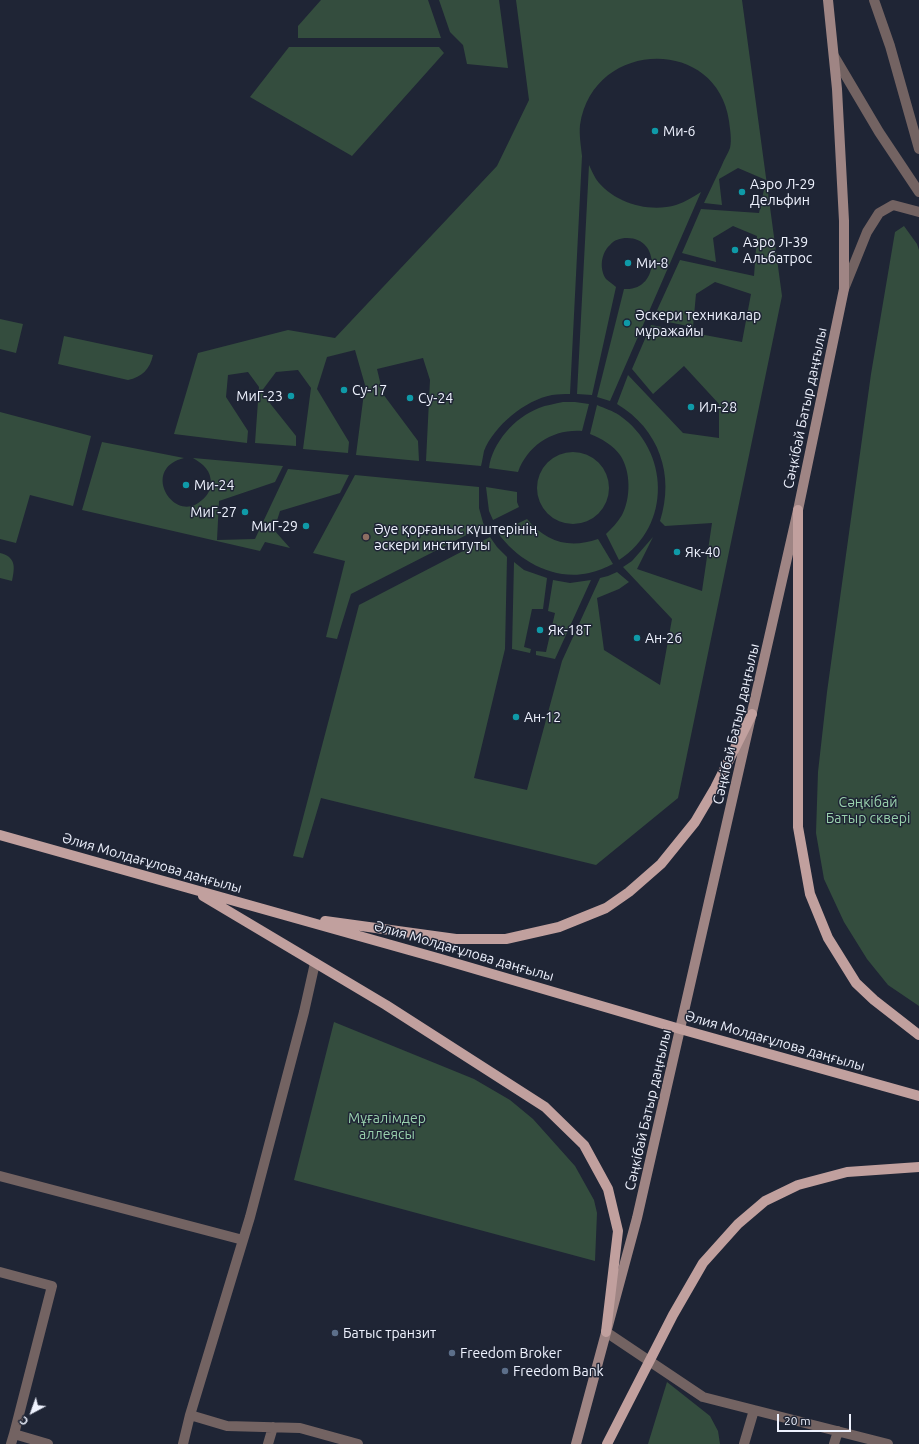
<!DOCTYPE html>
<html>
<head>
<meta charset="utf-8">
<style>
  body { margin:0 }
  #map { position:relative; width:919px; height:1444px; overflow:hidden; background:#1f2535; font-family:Ubuntu,sans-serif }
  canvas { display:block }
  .north { position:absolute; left:12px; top:1392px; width:40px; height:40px; -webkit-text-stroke:3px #1f2535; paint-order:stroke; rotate:221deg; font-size:11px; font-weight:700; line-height:16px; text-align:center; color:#eef2fe }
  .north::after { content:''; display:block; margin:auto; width:14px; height:18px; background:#eef2fe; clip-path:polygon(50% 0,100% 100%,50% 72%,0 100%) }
  .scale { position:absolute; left:777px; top:1414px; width:74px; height:18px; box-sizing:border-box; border:2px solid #eef2fe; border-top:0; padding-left:5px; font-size:12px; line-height:14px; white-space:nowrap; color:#eef2fe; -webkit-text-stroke:3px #1f2535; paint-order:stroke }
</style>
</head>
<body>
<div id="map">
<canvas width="919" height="1444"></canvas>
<div class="north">С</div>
<div class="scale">20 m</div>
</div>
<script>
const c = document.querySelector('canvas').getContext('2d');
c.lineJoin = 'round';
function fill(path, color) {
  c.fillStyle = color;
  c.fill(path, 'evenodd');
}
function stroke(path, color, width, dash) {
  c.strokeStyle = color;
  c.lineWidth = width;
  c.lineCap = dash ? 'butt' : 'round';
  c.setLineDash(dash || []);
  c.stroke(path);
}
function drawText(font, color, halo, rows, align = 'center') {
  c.font = font + ' Ubuntu,sans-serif';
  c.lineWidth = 3;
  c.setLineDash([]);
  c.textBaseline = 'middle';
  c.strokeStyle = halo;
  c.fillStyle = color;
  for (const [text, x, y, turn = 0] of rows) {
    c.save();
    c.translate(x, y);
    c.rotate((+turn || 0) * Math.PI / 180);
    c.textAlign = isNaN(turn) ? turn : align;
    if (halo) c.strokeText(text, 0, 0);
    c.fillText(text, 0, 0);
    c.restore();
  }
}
fill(new Path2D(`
  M 321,0 L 428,0 L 441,38 L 298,38 L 298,26 Z
  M 439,0 L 499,0 L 508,68 L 467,64 L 463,45 L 450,32 Z
  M 516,0 L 742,0 L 782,296 L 678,798 L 596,865 L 321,798 L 303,858 L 293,856 L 359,605 L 490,537 L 497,547 L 507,557 L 505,649 L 474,778 L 527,790 L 562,661 L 600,578 L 608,576 L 617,572 L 629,582 L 619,589 L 597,598 L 604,650 L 660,685 L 672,619 L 623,567 L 632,561 L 653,537 L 637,569 L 702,591 L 712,523 L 665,526 L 660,521 C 675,475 659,429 617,404 L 628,375 L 683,433 L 719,438 L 719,404 L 684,366 L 653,394 L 632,369 L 651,325 L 742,342 L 751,294 L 715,282 L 696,294 L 693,327 L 653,319 L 680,260 L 754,276 L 757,236 L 733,226 L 713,238 L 716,262 L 682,253 L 701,209 L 759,213 L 766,180 L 738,168 L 719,179 L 722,205 L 704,203 C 710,190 716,178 722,165 C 724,159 728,154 730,148 C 732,140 730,129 729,121 C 717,36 593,39 580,125 C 579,135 581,146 582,156 L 570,394 C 564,394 558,394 552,395 C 525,400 494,426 484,451 C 483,456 482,462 481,466 L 426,461 L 430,380 L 423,358 L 377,369 L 383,394 L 418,441 L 419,461 L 356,455 L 365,385 L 355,350 L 327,357 L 317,389 L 349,442 L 348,453 L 303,449 L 311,388 L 298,370 L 276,372 L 261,392 L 296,436 L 296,446 L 255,443 L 259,387 L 248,372 L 228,375 L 226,397 L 248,431 L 247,443 L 174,434 L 198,353 L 288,330 L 335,338 L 497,166 L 529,100 Z
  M 289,47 L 439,47 L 444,53 L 352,156 L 250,97 Z
  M 589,165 C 591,169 593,174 596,179 C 613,203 649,213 676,205 C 685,202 693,197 701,192 L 610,401 L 597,397 L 624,289 C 659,292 662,238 627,238 C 620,238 614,240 610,245 C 601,253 599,269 606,279 C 609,282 613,284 616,287 L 592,395 L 577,394 Z
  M 904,226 L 917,244 L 919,250 L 919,1006 L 888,985 L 867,959 L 844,922 L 824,879 L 816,833 L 818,772 L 827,692 L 871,374 L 895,232 Z
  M 0,319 L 23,324 L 16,353 L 0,349 Z
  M 64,336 L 153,355 C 150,369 142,377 128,380 L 58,364 Z
  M 563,402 L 575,402 L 589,404 L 582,431 C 553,429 528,445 518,472 L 489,468 C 492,443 515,417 539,408 C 546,405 555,404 563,402 Z
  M 597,405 C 604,408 613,411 619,415 C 670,450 672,526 619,560 L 606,534 C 612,528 618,522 622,515 C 631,498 631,471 620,455 C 614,446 601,438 590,434 Z
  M 0,412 L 91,436 L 73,506 L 30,495 L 16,543 L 0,539 Z
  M 102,442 L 184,458 C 139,469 175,526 202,500 C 207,496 210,491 211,484 C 211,470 204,465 193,458 L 283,466 L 275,482 L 219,501 L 217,540 L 255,539 L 288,469 L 349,475 L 340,493 L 280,511 L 274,530 L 290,548 L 265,542 L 260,551 L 82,510 Z
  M537 488a36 36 0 1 1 72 0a36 36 0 1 1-72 0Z
  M 355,475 L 479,487 L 479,508 L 484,526 L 351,594 L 337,639 L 326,637 L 345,561 L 313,553 Z
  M 486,487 L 517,492 L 517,502 L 519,507 L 493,520 L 489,511 Z
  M 527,519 C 546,542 569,549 598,539 L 613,564 C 605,568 598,571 589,573 C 554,581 518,561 498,533 Z
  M 0,553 C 16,557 15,567 12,581 L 0,578 Z
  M 514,562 L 524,570 L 547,578 L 543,609 L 532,609 L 524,647 L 531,649 L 530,653 L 512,649 Z
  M 553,580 L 570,583 L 591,580 L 555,659 L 536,655 L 536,651 L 546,652 L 555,613 L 548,611 Z
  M 334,1022 L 474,1079 L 510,1100 L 533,1119 L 575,1166 L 594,1200 L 597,1213 L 595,1261 L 294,1180 Z
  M 667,1382 L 710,1416 L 718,1431 L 720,1444 L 648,1444 Z`), '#344d3e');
stroke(new Path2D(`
  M 874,0 L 890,46 L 919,149
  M 834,56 L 879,132 L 919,192
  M 844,289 L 867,232 L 879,213 L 893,205 L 919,212
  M 0,1176 L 243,1240
  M 0,1272 L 52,1286 L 14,1434
  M 606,1332 L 703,1397 L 888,1444
  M 190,1415 L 227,1426 L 300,1428 L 358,1444
  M 11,1444 L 14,1434 L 48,1444
  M 183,1444 L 190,1415 L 250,1217 L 304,1012 L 315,963
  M 268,1444 L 273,1427
  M 744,1444 L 754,1410
  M 834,1444 L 838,1431`), '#736362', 10);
stroke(new Path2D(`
  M 576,1444 L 637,1218 L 798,510 L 844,289 L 844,221 L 837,89 L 828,0`), '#9f8584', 10);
stroke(new Path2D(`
  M 798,510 L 798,827 L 810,894 L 828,938 L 856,983 L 874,1000 L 919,1035
  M 0,835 L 441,959 L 680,1029 L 919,1096
  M 203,896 L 386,1005 L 545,1107 L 584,1145 L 608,1189 L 618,1231 L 606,1332
  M 325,921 L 456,939 L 506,939 L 559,927 L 606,908 L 629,892 L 661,864 L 695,822 L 715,788 L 752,714
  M 607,1444 L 673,1315 L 703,1263 L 738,1224 L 765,1201 L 798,1185 L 847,1172 L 919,1167`), '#c1a09e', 10);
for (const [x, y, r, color] of [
  [655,131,4,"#0f9aa8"],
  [742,192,4,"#0f9aa8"],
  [735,250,4,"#0f9aa8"],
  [628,263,4,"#0f9aa8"],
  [627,323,4,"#0f9aa8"],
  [344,390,4,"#0f9aa8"],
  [291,396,4,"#0f9aa8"],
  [410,398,4,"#0f9aa8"],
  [691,407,4,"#0f9aa8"],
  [186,485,4,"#0f9aa8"],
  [245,512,4,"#0f9aa8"],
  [306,526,4,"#0f9aa8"],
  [366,537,4,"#8d6e63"],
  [677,552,4,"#0f9aa8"],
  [540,630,4,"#0f9aa8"],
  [637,638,4,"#0f9aa8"],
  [516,717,4,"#0f9aa8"],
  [335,1333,4,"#5c6f8a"],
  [452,1353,4,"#5c6f8a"],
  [505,1371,4,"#5c6f8a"]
]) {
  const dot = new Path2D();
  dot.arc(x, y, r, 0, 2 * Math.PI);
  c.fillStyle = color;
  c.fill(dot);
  stroke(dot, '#1f2535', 1.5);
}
drawText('14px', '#eef2fe', '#1f2535', [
  ["Ми-6",663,131],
  ["Аэро Л-29",750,184],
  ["Дельфин",750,200],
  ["Аэро Л-39",743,242],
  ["Альбатрос",743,258],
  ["Ми-8",636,263],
  ["Әскери техникалар",635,315],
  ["мұражайы",635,331],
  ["Су-17",352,390],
  ["МиГ-23",283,396,"right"],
  ["Су-24",418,398],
  ["Ил-28",699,407],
  ["Ми-24",194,485],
  ["МиГ-27",237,512,"right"],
  ["МиГ-29",298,526,"right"],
  ["Әуе қорғаныс күштерінің",374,529],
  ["әскери институты",374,545],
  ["Як-40",685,552],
  ["Як-18Т",548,630],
  ["Ан-26",645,638],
  ["Ан-12",524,717],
  ["Батыс транзит",343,1333],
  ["Freedom Broker",460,1353],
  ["Freedom Bank",513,1371]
], 'left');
drawText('14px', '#eef2fe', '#1f2535', [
  ["Сәңкібай Батыр даңғылы",805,408,-78],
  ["Сәңкібай Батыр даңғылы",736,724,-77],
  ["Әлия Молдағұлова даңғылы",152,863,16],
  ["Әлия Молдағұлова даңғылы",464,951,16],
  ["Әлия Молдағұлова даңғылы",775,1041,16],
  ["Сәңкібай Батыр даңғылы",648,1110,-77]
]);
drawText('14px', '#99d1ad', '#1f2535', [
  ["Сәңкібай",868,802],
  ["Батыр сквері",868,818],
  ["Мұғалімдер",387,1118],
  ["аллеясы",387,1134]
]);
</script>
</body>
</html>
